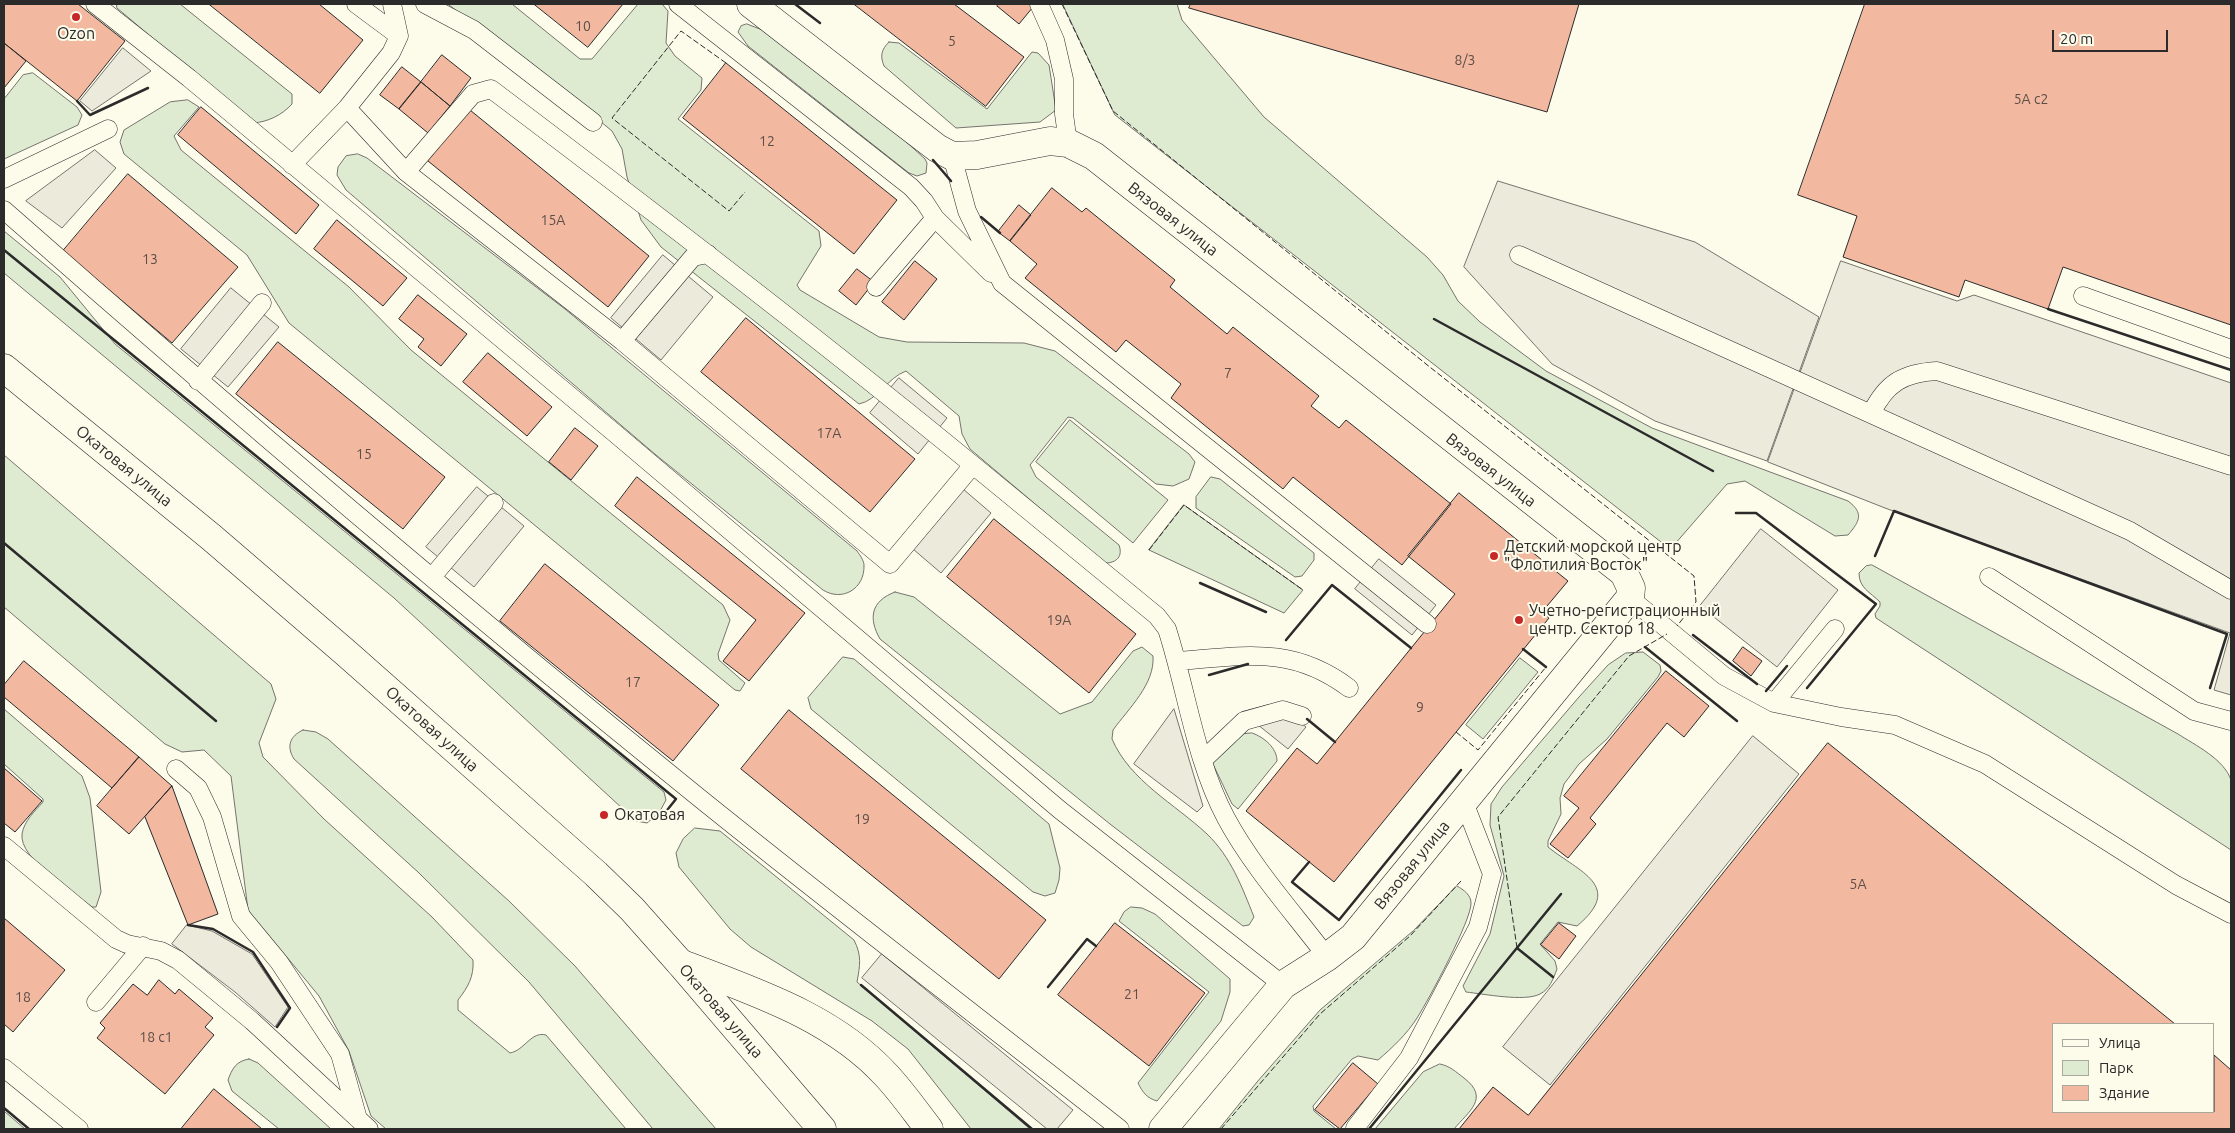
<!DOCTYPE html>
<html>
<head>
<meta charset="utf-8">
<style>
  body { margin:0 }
  #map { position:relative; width:2235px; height:1133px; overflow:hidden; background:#fdfbea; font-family:Ubuntu,sans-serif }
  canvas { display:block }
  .frame { position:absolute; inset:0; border:5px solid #2b2b2b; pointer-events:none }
  .legend { position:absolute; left:2052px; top:1023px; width:162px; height:90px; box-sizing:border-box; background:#fdfbea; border:1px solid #a9a89e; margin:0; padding:6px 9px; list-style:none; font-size:15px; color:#2b2b2b }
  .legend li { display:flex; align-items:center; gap:10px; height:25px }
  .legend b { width:25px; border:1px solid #a9a89e }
  .scale { position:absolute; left:2052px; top:30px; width:116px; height:22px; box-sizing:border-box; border:2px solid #2b2b2b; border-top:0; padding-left:6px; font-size:15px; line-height:18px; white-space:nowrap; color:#2b2b2b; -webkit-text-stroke:4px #fdfbea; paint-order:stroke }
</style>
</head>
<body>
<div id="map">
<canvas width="2235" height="1133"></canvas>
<div class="frame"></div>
<ul class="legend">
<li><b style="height:6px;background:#fdfbea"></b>Улица</li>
<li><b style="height:14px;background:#deebd1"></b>Парк</li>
<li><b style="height:14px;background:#f2b8a0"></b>Здание</li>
</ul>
<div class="scale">20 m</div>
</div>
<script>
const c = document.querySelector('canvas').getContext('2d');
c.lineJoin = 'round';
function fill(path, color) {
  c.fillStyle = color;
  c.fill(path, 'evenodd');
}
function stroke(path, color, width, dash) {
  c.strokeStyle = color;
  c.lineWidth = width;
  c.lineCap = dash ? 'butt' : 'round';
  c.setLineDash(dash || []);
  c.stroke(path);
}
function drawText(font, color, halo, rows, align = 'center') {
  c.font = font + ' Ubuntu,sans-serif';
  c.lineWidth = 4;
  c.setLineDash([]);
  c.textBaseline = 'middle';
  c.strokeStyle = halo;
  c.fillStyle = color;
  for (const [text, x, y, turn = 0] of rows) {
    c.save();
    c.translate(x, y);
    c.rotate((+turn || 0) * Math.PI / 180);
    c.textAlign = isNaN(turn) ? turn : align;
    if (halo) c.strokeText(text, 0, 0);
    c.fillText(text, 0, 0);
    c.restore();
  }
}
const green = new Path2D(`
  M 117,4 L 180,4 L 292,94 L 292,104 C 282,115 268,122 253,123 L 117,8 Z
  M 448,4 L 512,4 L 580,59 L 592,59 L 638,4 L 662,4 L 668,11 L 666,43 L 675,56 L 702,78 L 701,90 L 678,119 L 819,231 L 821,246 L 797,285 L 800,290 L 879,337 L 907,342 L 1024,343 L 1055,351 L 1189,454 L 1195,462 L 1189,479 L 1173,486 L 1156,484 L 1073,418 L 1068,417 L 1030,465 L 1036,477 L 1119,545 C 1123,556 1117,563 1105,563 L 970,449 L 962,434 L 959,416 L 906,371 C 887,378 878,400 859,404 L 661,247 L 641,220 L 627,177 L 622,149 L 612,131 L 555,84 Z
  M 1063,4 L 1177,4 L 1182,20 L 1264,117 L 1427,257 L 1443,275 L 1458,301 L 1480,322 L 1546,371 L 1652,428 L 1848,501 C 1864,513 1860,521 1848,535 L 1835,536 L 1745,481 L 1727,484 L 1674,545 L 1661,542 L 1115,115 Z
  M 747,24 L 765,31 L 901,137 L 925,159 L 927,163 L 926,173 L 917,176 L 909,173 L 748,46 L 738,32 L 741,26 Z
  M 889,42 L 899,43 L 987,109 L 1032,52 L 1038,53 L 1049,65 L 1056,110 L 1040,122 L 956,128 L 884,66 C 880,56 881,50 889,42 Z
  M 33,73 L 77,107 L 82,115 L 78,125 L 4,159 L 4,99 L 23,75 Z
  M 188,100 L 199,107 L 174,136 L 181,150 L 349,287 L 411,350 L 723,605 L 730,620 L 718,654 L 719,660 L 745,683 L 740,691 L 735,690 L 289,323 L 247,255 L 124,154 L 120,142 L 124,130 L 170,102 Z
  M 358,154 L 367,158 L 565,309 L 857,551 C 860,555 864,561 864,565 C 865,589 842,602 823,590 L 656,455 L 346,190 L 337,175 L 338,167 L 346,156 Z
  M 4,231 L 60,277 L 115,344 L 664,792 L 666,800 L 659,813 L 647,823 L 636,821 L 394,598 L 4,273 Z
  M 1070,420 L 1168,500 L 1133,543 L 1036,462 Z
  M 4,455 L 271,684 L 276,699 L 259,743 L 263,757 L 324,819 L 432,917 L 473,960 C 474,977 468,987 458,1000 L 458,1010 L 510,1053 C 525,1050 531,1031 546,1035 L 626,1129 L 386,1129 L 371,1116 L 349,1051 L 319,996 L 248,910 L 231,776 L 204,750 L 182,752 L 165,744 L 4,607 Z
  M 1211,477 L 1220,479 L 1314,553 L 1314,560 L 1302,576 L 1295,577 L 1196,508 L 1196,497 Z
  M 1184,505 L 1303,590 L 1284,613 L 1149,550 Z
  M 1872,565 L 2178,734 C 2195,745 2224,759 2231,780 C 2234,790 2231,836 2231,850 L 1876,618 L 1875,614 L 1880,606 L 1880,602 C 1870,592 1859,588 1859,573 L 1866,566 Z
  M 895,592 L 914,597 L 1060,714 L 1092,702 L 1133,651 L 1142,647 L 1153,656 C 1155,684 1129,708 1113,730 L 1112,739 C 1130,781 1175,804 1207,834 C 1231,857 1242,887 1254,917 L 1249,925 L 1243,926 L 1110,824 L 880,639 C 868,618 871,601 895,592 Z
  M 1626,653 L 1643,652 L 1660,665 L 1661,671 L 1658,677 L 1607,739 L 1579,764 L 1564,784 L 1560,798 L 1561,814 L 1548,841 L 1548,847 C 1579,872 1625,886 1577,926 L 1558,922 L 1540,944 L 1555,961 L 1557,969 C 1553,979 1550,989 1540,994 C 1525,1002 1484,994 1466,992 L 1463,986 L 1490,934 L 1504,876 L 1490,825 L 1491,804 L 1502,787 L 1579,697 L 1608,665 Z
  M 843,657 L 854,659 L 1049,824 L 1060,868 L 1059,880 L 1055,893 L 1045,896 L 1033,892 L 811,709 L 808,698 Z
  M 1520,658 L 1538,672 L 1483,739 L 1466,725 Z
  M 4,709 L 82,776 L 90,798 L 101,892 L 96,907 L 92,907 C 73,892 19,859 22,834 C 24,821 35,811 43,802 L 43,799 L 4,764 Z
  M 303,730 L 316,732 L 328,739 L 509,901 L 575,966 L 716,1129 L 653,1129 L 529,982 L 419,873 L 294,759 C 286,746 290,736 303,730 Z
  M 1252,733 C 1264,737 1277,748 1277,761 L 1238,809 L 1232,804 L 1212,762 L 1243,734 Z
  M 695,828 L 720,831 L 854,940 C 862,956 860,965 857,982 L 1030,1129 L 971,1129 L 908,1049 L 872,1021 L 751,947 L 730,929 L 679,867 L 676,853 L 683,839 Z
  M 1457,886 C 1464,890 1471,895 1471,903 C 1472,919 1428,1001 1417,1018 C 1407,1034 1392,1048 1378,1060 L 1358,1056 L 1352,1059 L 1313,1106 L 1314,1111 L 1336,1129 L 1219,1129 L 1257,1082 L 1320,1010 L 1413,931 Z
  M 1131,907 L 1142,908 L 1155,914 L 1230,979 L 1230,992 L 1221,1021 L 1157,1101 C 1147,1098 1143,1093 1138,1083 L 1209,992 L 1119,921 L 1124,912 Z
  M 249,1059 L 258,1063 L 331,1129 L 279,1129 L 232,1091 L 228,1080 C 232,1069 236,1061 249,1059 Z
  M 1440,1064 C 1450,1066 1456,1072 1464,1078 C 1490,1098 1469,1111 1454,1129 L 1375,1129 L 1423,1072 Z
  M 4,1111 L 25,1129 L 4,1129 Z`);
fill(green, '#deebd1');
stroke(green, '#74746e', 1);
const parking = new Path2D(`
  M 123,48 L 151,71 L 92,111 L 80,101 Z
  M 95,150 L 116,168 L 62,228 L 26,201 Z
  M 1498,181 L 1695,242 L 1819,317 L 1767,461 L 1655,421 L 1552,364 L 1464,267 Z
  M 663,255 L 713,297 L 661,360 L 611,318 Z
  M 1841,261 L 1957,301 L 1974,295 L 2231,383 L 2231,695 L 2214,690 L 2230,633 L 1885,508 L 1768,462 Z
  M 231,288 L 279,327 L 228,387 L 181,349 Z
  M 899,378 L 947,418 L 918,454 L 870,413 Z
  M 477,487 L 524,526 L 474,587 L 426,547 Z
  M 963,489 L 991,513 L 941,573 L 913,549 Z
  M 1761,529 L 1838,590 L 1777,667 L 1700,606 Z
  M 1379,559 L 1436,605 L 1412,635 L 1355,589 Z
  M 1268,705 L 1285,710 L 1306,727 L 1288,749 L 1242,712 Z
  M 1174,709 L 1203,806 L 1197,812 L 1134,764 Z
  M 1753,736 L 1799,774 L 1550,1085 L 1503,1047 Z
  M 187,925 L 212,931 L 252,954 L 288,1007 L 275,1027 L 235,992 L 172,944 Z
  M 882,954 L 1073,1110 L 1057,1129 L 1047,1129 L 862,978 Z`);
fill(parking, '#eceadb');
stroke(parking, '#74746e', 1);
const building = new Path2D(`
  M 4,4 L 78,4 L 125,41 L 77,101 L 4,43 Z
  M 209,4 L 319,4 L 363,40 L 320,93 Z
  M 534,4 L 623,4 L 588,47 Z
  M 854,4 L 954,4 L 1024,57 L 986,106 Z
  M 999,4 L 1029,4 L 1033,7 L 1019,24 L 997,6 Z
  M 1191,4 L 1579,4 L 1547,112 L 1189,8 Z
  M 1865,4 L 2231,4 L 2231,325 L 2063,267 L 2048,309 L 1965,280 L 1959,297 L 1843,257 L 1857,216 L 1798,195 Z
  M 4,43 L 26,61 L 4,88 Z
  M 442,55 L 471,78 L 450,106 L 421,82 Z
  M 726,63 L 897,200 L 854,254 L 683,118 Z
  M 402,67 L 421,82 L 399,109 L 380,95 Z
  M 421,82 L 450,106 L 428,133 L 399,109 Z
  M 201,107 L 319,205 L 296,234 L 178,135 Z
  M 470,110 L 649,256 L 608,307 L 428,161 Z
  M 128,174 L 238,267 L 172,343 L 63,251 Z
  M 1052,188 L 1082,212 L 1086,208 L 1175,280 L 1170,287 L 1227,334 L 1233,327 L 1319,396 L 1311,406 L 1339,428 L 1346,420 L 1451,504 L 1402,565 L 1293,477 L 1283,489 L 1171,398 L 1181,384 L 1126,340 L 1116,352 L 1025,278 L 1037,264 L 1010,241 Z
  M 1019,205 L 1031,215 L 1010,241 L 998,232 Z
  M 337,220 L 407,278 L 383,306 L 314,249 Z
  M 915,261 L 937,279 L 904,320 L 882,302 Z
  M 857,269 L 874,282 L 856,305 L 839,291 Z
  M 418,295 L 467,334 L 441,366 L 418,347 L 424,339 L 399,319 Z
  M 746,318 L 915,459 L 870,512 L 701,372 Z
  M 278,342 L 445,477 L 403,529 L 236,394 Z
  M 488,353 L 552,407 L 527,436 L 463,382 Z
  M 575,428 L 598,446 L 571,480 L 549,462 Z
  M 637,477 L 805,613 L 749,681 L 723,661 L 756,620 L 615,506 Z
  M 1459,493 L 1568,581 L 1542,612 L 1549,618 L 1334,882 L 1246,811 L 1297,748 L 1317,764 L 1455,594 L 1408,556 Z
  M 994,519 L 1136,634 L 1089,693 L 947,577 Z
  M 545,564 L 719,705 L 673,761 L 500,621 Z
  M 1743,647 L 1762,661 L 1751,676 L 1733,661 Z
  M 24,661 L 139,757 L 112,788 L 4,697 L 4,685 Z
  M 1666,671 L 1709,706 L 1684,737 L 1667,723 L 1590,818 L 1596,824 L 1568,858 L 1550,844 L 1579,808 L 1564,796 Z
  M 789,710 L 1046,920 L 999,979 L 741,769 Z
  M 1828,743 L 2175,1024 L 2054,1024 L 2054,1112 L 2214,1112 L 2214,1055 L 2231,1070 L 2231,1129 L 1459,1129 L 1493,1087 L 1528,1115 Z
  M 139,757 L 172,786 L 129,834 L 97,806 Z
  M 4,768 L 42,801 L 15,832 L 4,823 Z
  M 172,786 L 218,914 L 188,925 L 145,817 Z
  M 4,918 L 65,970 L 13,1032 L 4,1024 Z
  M 1115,923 L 1205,993 L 1149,1066 L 1058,995 Z
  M 1559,923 L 1576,936 L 1559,959 L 1541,945 Z
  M 159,980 L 175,994 L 179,989 L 213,1018 L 205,1027 L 214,1035 L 165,1094 L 97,1038 L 105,1028 L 100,1023 L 133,984 L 147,995 Z
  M 1353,1063 L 1378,1084 L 1340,1129 L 1315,1110 Z
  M 214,1089 L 262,1129 L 181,1129 Z`);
fill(building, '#f2b8a0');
stroke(building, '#2b2b2b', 1);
const service = new Path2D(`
  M 95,4 L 189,78 L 617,435 L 1060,810 L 1283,985
  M 356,4 L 399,36
  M 425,4 L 474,30 L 593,122
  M 678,4 L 911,187 L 924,201 L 935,218 L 991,273
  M 1039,4 L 1055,40 L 1064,79 L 1064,114 L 1068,143
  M 347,108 L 406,172 L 622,341 L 890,564 L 973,465 L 1157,616 L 1167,629 C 1187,691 1195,760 1226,818 C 1253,868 1293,912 1327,957
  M 952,156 L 967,211 L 1002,283 L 1427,624
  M 292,165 L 347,108 L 391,53 L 399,36 L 392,4
  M 406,172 L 473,94 L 491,89 C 654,212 816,336 973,465
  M 4,179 L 108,129
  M 4,210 C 231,410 462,606 697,796 C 837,909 980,1018 1120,1129
  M 1519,255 L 2130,531 L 2231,590
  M 876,287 L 935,218
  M 2083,296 L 2231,349
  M 622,341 L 693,257 L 708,254
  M 198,381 L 262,303
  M 1871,414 C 1886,383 1903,373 1937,371 L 2231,466
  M 432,577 L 494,503
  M 1989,577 L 2194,711 L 2231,721
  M 1630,598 L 1724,676 L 1774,703 L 1841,717 L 1895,725 L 1985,764 L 2176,885 L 2231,914
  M 1177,661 C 1244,656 1292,645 1349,688
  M 1774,703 L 1835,629
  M 1203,760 L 1244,721 L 1283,710 L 1302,716
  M 176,769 L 198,788 L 212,817 L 241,916 L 279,962 L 340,1054 L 358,1119
  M 4,846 L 116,939 L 127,944 L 161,951 L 178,960 L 252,1021 L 369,1129
  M 96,1002 L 143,946
  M 4,1068 L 79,1129
  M 1355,1128 L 1409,1058 L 1478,927 L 1492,874 L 1464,802`);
const minor = new Path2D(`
  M 751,4 L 894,115 L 937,148 L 952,156 L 977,155 L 1050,141 L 1068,143 L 1094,156 L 1624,573 L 1631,588 L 1630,598 L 1353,937 L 1327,957 L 1283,985 L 1163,1129`);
const primary = new Path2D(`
  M 4,368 L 211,537 L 346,653 L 596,874 L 632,909 L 680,963 L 822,1129`);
const trunk = new Path2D(`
  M 680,963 C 752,991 832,1016 886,1075 C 902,1092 915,1111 929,1129`);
stroke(service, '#2b2b2b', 19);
stroke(minor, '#2b2b2b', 29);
stroke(primary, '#2b2b2b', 29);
stroke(trunk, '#2b2b2b', 29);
stroke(service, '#fdfbea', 18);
stroke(minor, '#fdfbea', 28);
stroke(primary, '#fdfbea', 28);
stroke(trunk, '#fdfbea', 28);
stroke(new Path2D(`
  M 1062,4 L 1113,111 L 1426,364 L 1694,576 L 1696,602 L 1677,626
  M 726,63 L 681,31 L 612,118 L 729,211 L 745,192
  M 1149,550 L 1184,505 L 1303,590
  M 1456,732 L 1478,750 L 1546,667
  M 1517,948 L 1498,817 L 1629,656 L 1667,634
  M 1221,1129 L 1320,1014 L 1410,936 L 1461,881`), '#2b2b2b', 1, [6, 2.5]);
stroke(new Path2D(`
  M 795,4 L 820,23
  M 77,101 L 90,115 L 148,88
  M 933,160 L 951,181
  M 981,217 L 1000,233
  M 4,250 L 676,799 L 664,814
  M 2048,309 L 2231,370
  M 1434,319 L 1713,471
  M 1736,513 L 1756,513 L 1876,604 L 1807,688
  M 4,543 L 216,721
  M 1875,556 L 1894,511 L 2227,634 L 2210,688
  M 1200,583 L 1266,612
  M 1693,635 L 1757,684
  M 1286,640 L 1332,585 L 1411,648
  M 1645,647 L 1737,721
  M 1523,649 L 1546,667
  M 1209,675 L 1248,664
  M 1766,691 L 1787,666
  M 1307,719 L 1335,742
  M 1309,862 L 1292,882 L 1339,920 L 1461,770
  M 188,925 L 213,929 L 253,952 L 290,1008 L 277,1027
  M 1517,948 L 1553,977
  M 861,985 L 1032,1129
  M 1048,987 L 1087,939 L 1096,946
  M 4,1108 L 29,1129
  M 1369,1129 L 1561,894`), '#2b2b2b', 2.5);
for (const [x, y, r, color] of [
  [76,17,5,"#c62828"],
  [1494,556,5,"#c62828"],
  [1519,620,5,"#c62828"],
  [604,815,5,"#c62828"]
]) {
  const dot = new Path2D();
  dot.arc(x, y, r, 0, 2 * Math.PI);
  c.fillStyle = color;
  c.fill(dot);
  stroke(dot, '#fdfbea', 2);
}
drawText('14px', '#5d4e48', null, [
  ["10",583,26],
  ["5",952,41],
  ["8/3",1465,60],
  ["5А с2",2031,99],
  ["12",767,141],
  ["15А",553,220],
  ["13",150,259],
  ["7",1228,373],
  ["17А",829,433],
  ["15",364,454],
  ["19А",1059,620],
  ["17",633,682],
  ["9",1420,707],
  ["19",862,819],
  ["5А",1858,884],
  ["21",1132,994],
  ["18",23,997],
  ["18 с1",156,1037]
]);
drawText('16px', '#2b2b2b', '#fdfbea', [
  ["Ozon",76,34,"center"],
  ["Детский морской центр",1504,547],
  ["\"Флотилия Восток\"",1504,565],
  ["Учетно-регистрационный",1529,611],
  ["центр. Сектор 18",1529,629],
  ["Окатовая",614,815]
], 'left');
drawText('16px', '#2b2b2b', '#fdfbea', [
  ["Вязовая улица",1173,219,38],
  ["Окатовая улица",124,466,39],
  ["Вязовая улица",1491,470,38],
  ["Окатовая улица",432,729,42],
  ["Вязовая улица",1412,865,-51],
  ["Окатовая улица",721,1011,49]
]);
</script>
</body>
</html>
